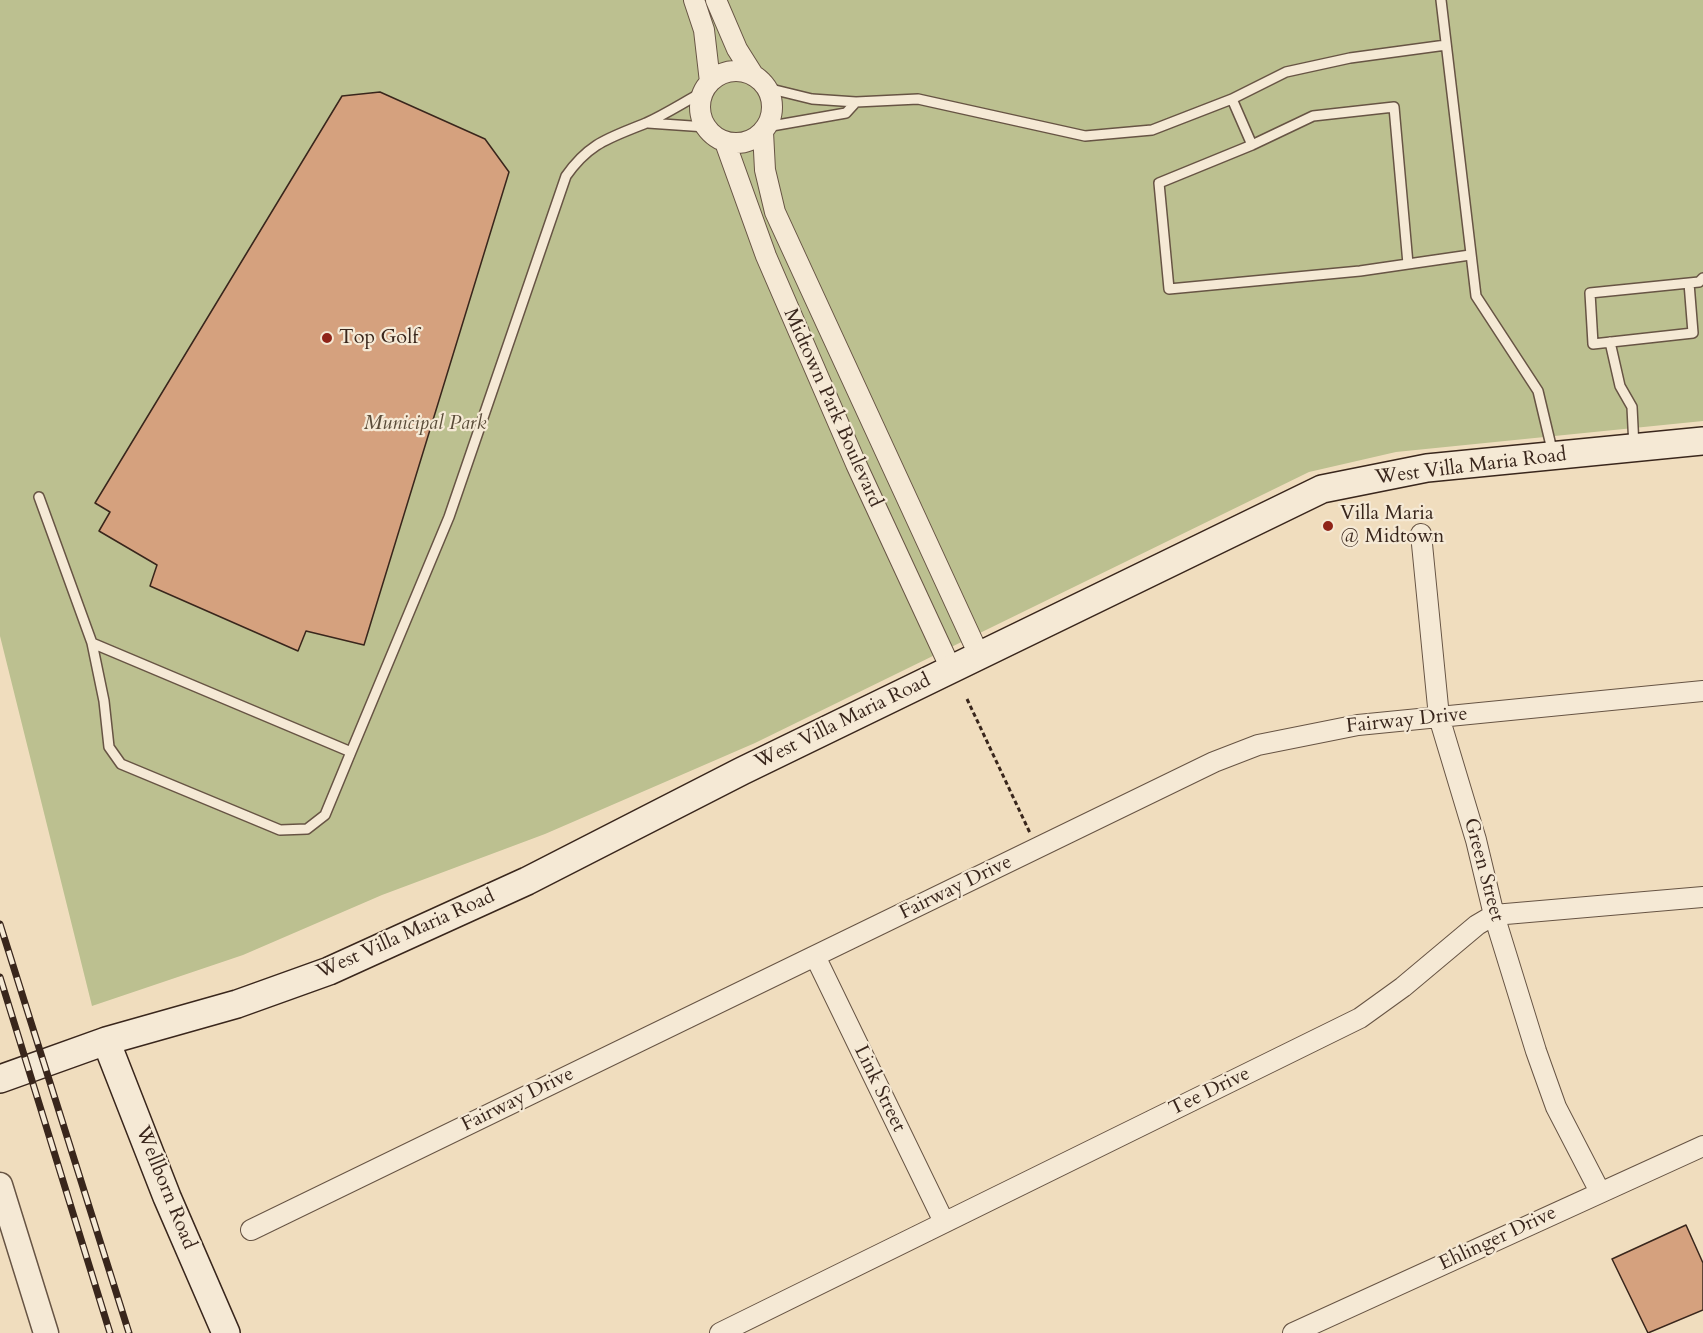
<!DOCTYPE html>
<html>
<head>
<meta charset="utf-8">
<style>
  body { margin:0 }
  canvas { display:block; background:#f0ddbe }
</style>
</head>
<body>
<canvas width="1703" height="1333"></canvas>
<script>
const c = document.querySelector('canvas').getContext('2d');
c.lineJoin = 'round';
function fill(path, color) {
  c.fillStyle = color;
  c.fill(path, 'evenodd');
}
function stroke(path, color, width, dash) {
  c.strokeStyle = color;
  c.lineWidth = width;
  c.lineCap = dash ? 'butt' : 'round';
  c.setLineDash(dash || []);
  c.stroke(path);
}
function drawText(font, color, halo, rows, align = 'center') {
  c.font = font + ' Cardo,serif';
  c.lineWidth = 4.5;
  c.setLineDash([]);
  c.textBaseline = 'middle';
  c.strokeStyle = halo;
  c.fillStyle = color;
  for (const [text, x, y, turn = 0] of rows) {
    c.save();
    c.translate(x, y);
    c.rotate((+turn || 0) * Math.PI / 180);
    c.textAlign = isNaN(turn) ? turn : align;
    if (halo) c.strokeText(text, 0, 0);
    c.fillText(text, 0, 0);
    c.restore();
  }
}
fill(new Path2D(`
  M 0,0 L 1703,0 L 1703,421 L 1396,452 L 1309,472 L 755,743 L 545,834 L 382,895 L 243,955 L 92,1006 L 0,636 Z`), '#bcc090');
const building = new Path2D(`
  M 380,92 L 485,139 L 509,172 L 364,645 L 306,631 L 298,651 L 150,586 L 157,565 L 99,531 L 110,512 L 95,503 L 342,96 Z
  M 1686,1225 L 1703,1263 L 1703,1310 L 1648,1333 L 1612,1259 Z`);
fill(building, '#d5a17e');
stroke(building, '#39261c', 1.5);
const service = new Path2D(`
  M 1441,0 L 1476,296 L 1538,391 L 1553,454
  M 767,88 L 812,99 L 856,102 L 918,99 L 1085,136 L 1152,130 L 1232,99 L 1286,72 L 1350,58 L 1446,45
  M 1232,99 L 1252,145 L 1313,116 L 1394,107 L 1408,264 L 1360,271 L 1169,289 L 1159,183 L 1252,145
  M 648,123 L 706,127
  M 766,127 L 846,113 L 856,102
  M 1408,264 L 1470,255
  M 1689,283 L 1693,333 L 1593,344 L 1590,293 L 1699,282 L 1703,278
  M 1610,342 L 1620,386 L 1632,407 L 1634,447
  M 39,497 L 92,643
  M 351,752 L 325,815 L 307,829 L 280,830 L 121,764 L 109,747 L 104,701 L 92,643 L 351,752 L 449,517 L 566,176 C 590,142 610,138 646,123 C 666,114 684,102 703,92`);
const minor = new Path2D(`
  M 694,0 L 704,30 L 710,82
  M 716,0 L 737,49 L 754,76
  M700 107a36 36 0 1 1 72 0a36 36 0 1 1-72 0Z
  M 763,132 L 765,170 L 775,212 L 979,655
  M 725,142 L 766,256 L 856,464 L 951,669
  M 1421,534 L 1439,717 L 1476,840 L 1494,915 L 1536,1051 L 1556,1107 L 1600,1192
  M 815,956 L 944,1222
  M 251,1230 L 1214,762 L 1258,745 L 1358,725 L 1703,691
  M 720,1333 L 1360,1018 L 1403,987 L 1477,925 L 1494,915 L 1703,897
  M 1293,1333 L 1703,1146`);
const tertiary = new Path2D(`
  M 0,1185 L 46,1333`);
const secondary = new Path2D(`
  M 106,1041 L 167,1197 L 226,1333
  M 0,1079 L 106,1041 L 237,1004 L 329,971 L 527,881 L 742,771 L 1322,489 L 1427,468 L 1703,441`);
stroke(service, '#675444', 12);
stroke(minor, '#675444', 22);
stroke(tertiary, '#675444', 27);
stroke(secondary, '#39261c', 30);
stroke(new Path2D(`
  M 967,699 L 1030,833`), '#39261c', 3, [4.5, 3]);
stroke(service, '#f5e9d5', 9);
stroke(minor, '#f5e9d5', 20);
stroke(tertiary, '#f5e9d5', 24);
stroke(secondary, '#f5e9d5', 27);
const rail = new Path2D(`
  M 0,924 L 129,1333
  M 0,977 L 110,1333`);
stroke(rail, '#39261c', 7);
stroke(rail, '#f5e9d5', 4.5, [14]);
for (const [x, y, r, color] of [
  [327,338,6,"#8f2418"],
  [1328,526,6,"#8f2418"]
]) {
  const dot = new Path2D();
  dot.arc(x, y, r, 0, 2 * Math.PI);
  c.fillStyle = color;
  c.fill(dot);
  stroke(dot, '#f5e9d5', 2);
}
drawText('20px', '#39261c', '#f5e9d5', [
  ["Top Golf",339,338],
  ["Villa Maria",1340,514],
  ["@ Midtown",1340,537]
], 'left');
drawText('20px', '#39261c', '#f5e9d5', [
  ["Midtown Park Boulevard",832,408,66],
  ["West Villa Maria Road",1471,467,-7],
  ["Fairway Drive",1407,721,-6],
  ["West Villa Maria Road",843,722,-26],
  ["Green Street",1483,870,75],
  ["Fairway Drive",956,888,-26],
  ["West Villa Maria Road",406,935,-24],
  ["Link Street",879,1089,64],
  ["Tee Drive",1210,1092,-26],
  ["Fairway Drive",518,1100,-26],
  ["Wellborn Road",165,1188,68],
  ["Ehlinger Drive",1498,1239,-25]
]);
drawText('italic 20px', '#5a4c39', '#f5e9d5', [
  ["Municipal Park",425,424]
]);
</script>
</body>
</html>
